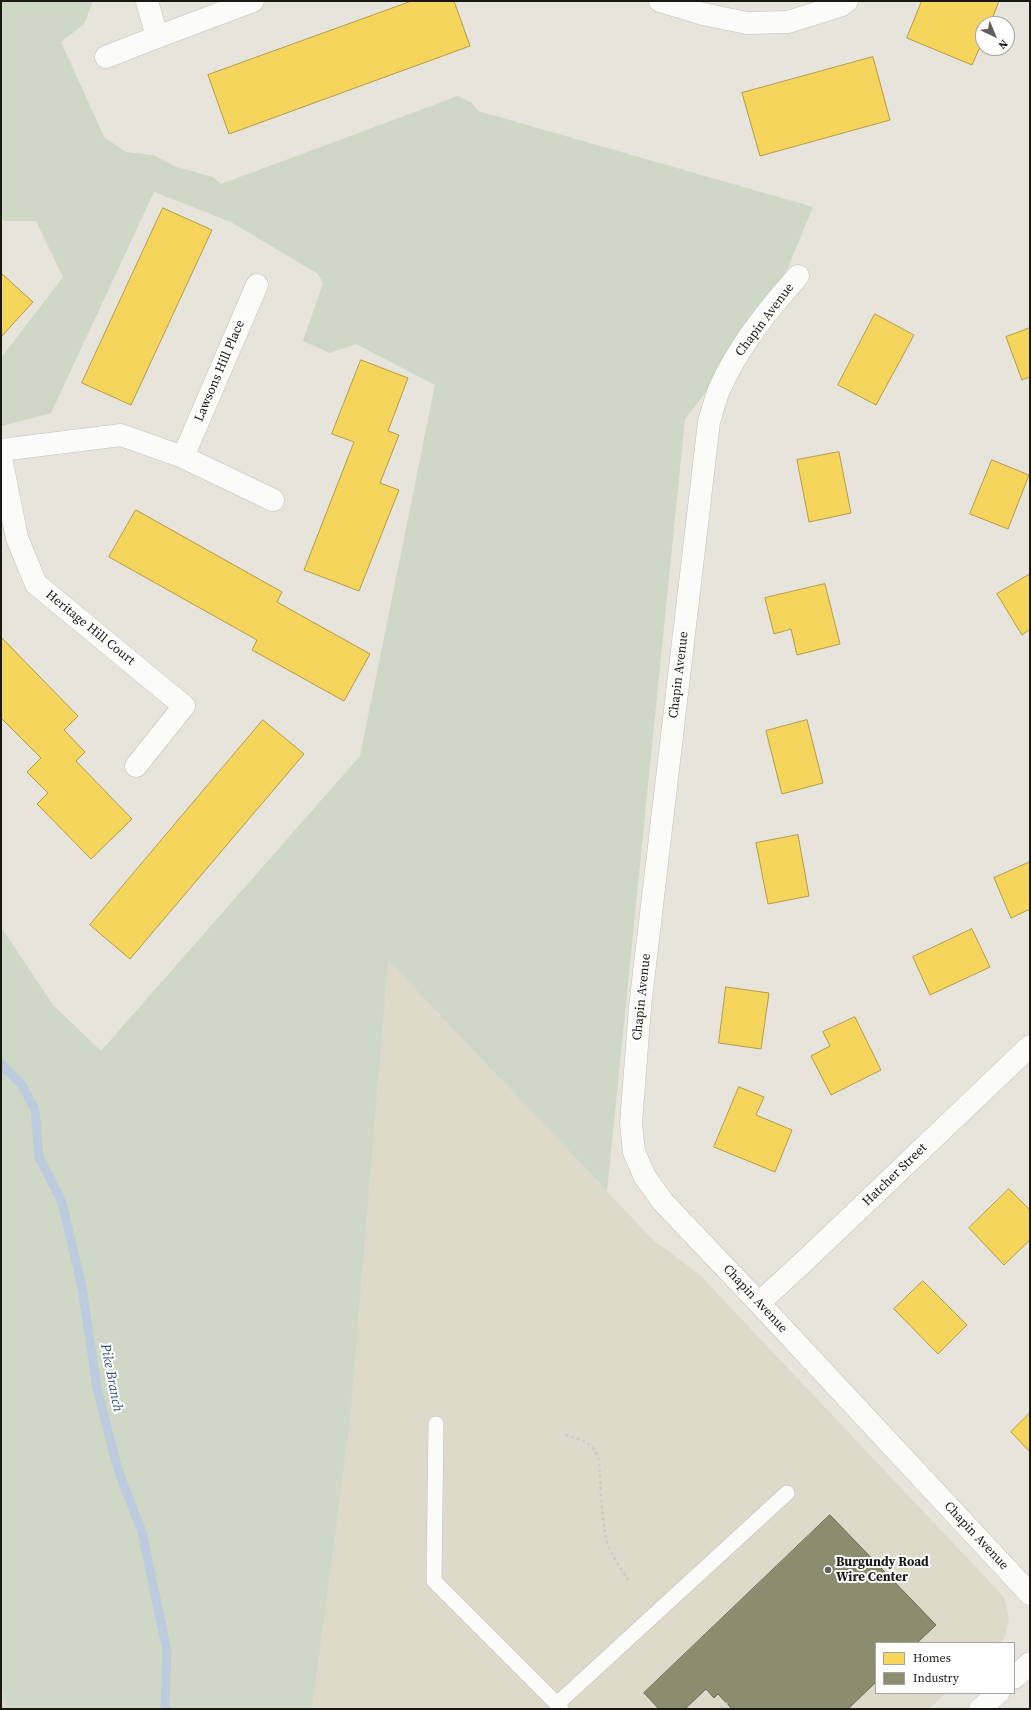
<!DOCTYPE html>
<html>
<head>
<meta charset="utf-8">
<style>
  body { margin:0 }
  #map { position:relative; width:1031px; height:1710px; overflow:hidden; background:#e7e4dc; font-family:"Source Serif 4",serif }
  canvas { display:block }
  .frame { position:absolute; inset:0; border:2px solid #1a1813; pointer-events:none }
  .legend { position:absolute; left:875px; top:1642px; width:140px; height:52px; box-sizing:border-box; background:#fff; border:1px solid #a3a3a1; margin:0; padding:5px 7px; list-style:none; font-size:12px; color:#1a1813 }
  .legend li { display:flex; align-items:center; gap:8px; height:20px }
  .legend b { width:20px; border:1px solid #a3a3a1 }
  .north { position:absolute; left:975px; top:16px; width:40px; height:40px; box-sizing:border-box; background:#fff; border:1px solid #a3a3a1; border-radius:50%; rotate:136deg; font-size:11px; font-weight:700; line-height:16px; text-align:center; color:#1a1813 }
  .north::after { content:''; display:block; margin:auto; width:14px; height:18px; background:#625f59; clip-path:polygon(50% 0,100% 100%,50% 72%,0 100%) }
</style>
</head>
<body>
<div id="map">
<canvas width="1031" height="1710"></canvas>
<div class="frame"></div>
<ul class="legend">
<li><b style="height:11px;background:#f6d55c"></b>Homes</li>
<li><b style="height:11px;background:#8c8c6e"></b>Industry</li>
</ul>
<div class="north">N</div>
</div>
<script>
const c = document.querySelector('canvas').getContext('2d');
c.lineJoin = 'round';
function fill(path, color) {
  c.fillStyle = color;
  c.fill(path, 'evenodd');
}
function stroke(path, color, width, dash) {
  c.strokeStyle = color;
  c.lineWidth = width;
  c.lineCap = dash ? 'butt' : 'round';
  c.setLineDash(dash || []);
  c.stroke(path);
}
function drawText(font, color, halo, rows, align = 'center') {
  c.font = font + ' "Source Serif 4",serif';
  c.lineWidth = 4;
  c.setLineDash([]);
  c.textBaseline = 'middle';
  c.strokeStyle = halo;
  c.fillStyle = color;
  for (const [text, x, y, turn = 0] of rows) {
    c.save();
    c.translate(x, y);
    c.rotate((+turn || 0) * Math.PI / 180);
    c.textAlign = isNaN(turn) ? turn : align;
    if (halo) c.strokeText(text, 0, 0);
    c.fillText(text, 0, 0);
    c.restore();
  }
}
fill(new Path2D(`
  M 288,853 L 652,1239 L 699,1274 L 1004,1597 L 1009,1619 L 1005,1638 L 1000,1643 L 876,1643 L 876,1693 L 946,1693 L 929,1709 L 1,1709 L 1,1179 Z`), '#dedaca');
fill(new Path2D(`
  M 1,1 L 93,1 L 84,24 L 61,42 L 104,137 L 126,152 L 153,155 L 176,167 L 213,177 L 221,184 L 458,96 L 472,103 L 478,111 L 813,207 L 772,306 L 685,419 L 607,1191 L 388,960 L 350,1420 L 312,1709 L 8,1709 L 1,1684 L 1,927 L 53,1005 L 101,1051 L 360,756 L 435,385 L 356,344 L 330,353 L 303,341 L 323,283 L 318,274 L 231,222 L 154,192 L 51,413 L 2,426 L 1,425 L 1,358 L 63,277 L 36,221 L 5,221 L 1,219 Z`), '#cfd7c7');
const homes = new Path2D(`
  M 412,1 L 454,1 L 470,46 L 229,134 L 208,75 Z
  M 922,1 L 999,1 L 990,24 L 983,24 L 983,40 L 972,65 L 907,38 Z
  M 873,57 L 890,120 L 760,156 L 742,93 Z
  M 163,208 L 212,230 L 131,405 L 82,383 Z
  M 1,273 L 33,302 L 1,337 Z
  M 875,314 L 914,335 L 876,405 L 838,385 Z
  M 1030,328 L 1030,377 L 1022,380 L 1006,337 Z
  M 361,360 L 408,378 L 388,431 L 399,435 L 380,483 L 399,490 L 359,591 L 304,570 L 354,442 L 332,434 Z
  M 839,452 L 851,513 L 809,522 L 797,460 Z
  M 992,460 L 1029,475 L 1008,529 L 970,514 Z
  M 136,510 L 282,592 L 277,602 L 370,654 L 344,701 L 252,650 L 257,640 L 109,557 Z
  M 1030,574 L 1030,629 L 1022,635 L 997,594 Z
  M 825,584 L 840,644 L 797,655 L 791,629 L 774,634 L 765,598 Z
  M 1,637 L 78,716 L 64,730 L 85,752 L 76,761 L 132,819 L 91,859 L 37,804 L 48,793 L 27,772 L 41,758 L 1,718 Z
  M 263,720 L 304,754 L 130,959 L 90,925 Z
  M 807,720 L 823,783 L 782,794 L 766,731 Z
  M 798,835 L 809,896 L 768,904 L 756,843 Z
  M 1030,862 L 1030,909 L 1011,918 L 994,878 Z
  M 972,929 L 990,967 L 930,995 L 913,957 Z
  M 726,987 L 769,993 L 761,1049 L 719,1043 Z
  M 855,1017 L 881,1070 L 831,1095 L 811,1056 L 830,1046 L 823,1032 Z
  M 739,1087 L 764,1097 L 756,1115 L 792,1130 L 775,1172 L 714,1147 Z
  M 1009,1189 L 1030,1210 L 1030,1240 L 1004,1265 L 969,1228 Z
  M 923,1281 L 967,1325 L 938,1354 L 894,1309 Z
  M 1030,1413 L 1030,1452 L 1011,1432 Z`);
fill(homes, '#f6d55c');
stroke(homes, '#b49c46', 1);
const industry = new Path2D(`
  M 830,1515 L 936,1625 L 917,1643 L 876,1643 L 876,1682 L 848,1709 L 732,1709 L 718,1694 L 714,1698 L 706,1689 L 685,1709 L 659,1709 L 644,1693 Z`);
fill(industry, '#8c8c6e');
stroke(industry, '#6a6953', 1);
stroke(new Path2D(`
  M 1,1064 L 22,1085 L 35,1110 L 39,1157 L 62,1202 L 82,1287 L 97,1388 L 118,1470 L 142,1532 L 167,1651 L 165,1709`), '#bccbdd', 9);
const service = new Path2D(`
  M 436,1424 L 434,1581 L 557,1704
  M 561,1709 L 557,1704 L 787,1493`);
const minor = new Path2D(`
  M 147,1 L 157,37 L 253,1
  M 660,1 L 703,14 L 747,23 L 788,22 L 842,5 L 847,1
  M 106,57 L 157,37
  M 798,276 C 767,311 738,347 719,390 C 715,400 712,412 709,422 L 640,1007 L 631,1123 L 634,1152 L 645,1177 L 663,1202 L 759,1303 L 1030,1594
  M 1,450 L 121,435 L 183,457 L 273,500
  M 183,457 L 257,285
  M 1,458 L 17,538 L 36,584 L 184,706 L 136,766
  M 759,1303 L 812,1254 L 1030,1046
  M 1014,1678 L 1030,1663
  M 980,1709 L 998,1693`);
stroke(service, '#c3c1bb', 16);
stroke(minor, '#c3c1bb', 23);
stroke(new Path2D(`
  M 565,1435 C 582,1440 594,1442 599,1461 C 601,1487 601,1516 607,1542 C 611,1555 621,1568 628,1580
  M 721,1709 L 727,1703`), '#cdccca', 2.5, [3, 3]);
stroke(service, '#fbfbfa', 15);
stroke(minor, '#fbfbfa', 22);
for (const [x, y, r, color] of [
  [828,1570,4,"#625f59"]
]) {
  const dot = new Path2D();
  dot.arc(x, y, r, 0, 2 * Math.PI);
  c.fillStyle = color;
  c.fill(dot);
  stroke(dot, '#fff', 1.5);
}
drawText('13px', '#1a1813', '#fff', [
  ["Chapin Avenue",765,320,-53],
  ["Lawsons Hill Place",220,371,-67],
  ["Heritage Hill Court",90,628,39],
  ["Chapin Avenue",679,675,-83],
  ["Chapin Avenue",642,997,-84],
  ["Hatcher Street",895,1175,-44],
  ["Chapin Avenue",755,1299,47],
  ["Chapin Avenue",976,1536,47]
]);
drawText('bold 13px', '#1a1813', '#fff', [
  ["Burgundy Road",836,1563],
  ["Wire Center",836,1578]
], 'left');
drawText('italic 14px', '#34547d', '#fff', [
  ["Pike Branch",111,1378,79]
]);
</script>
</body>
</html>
